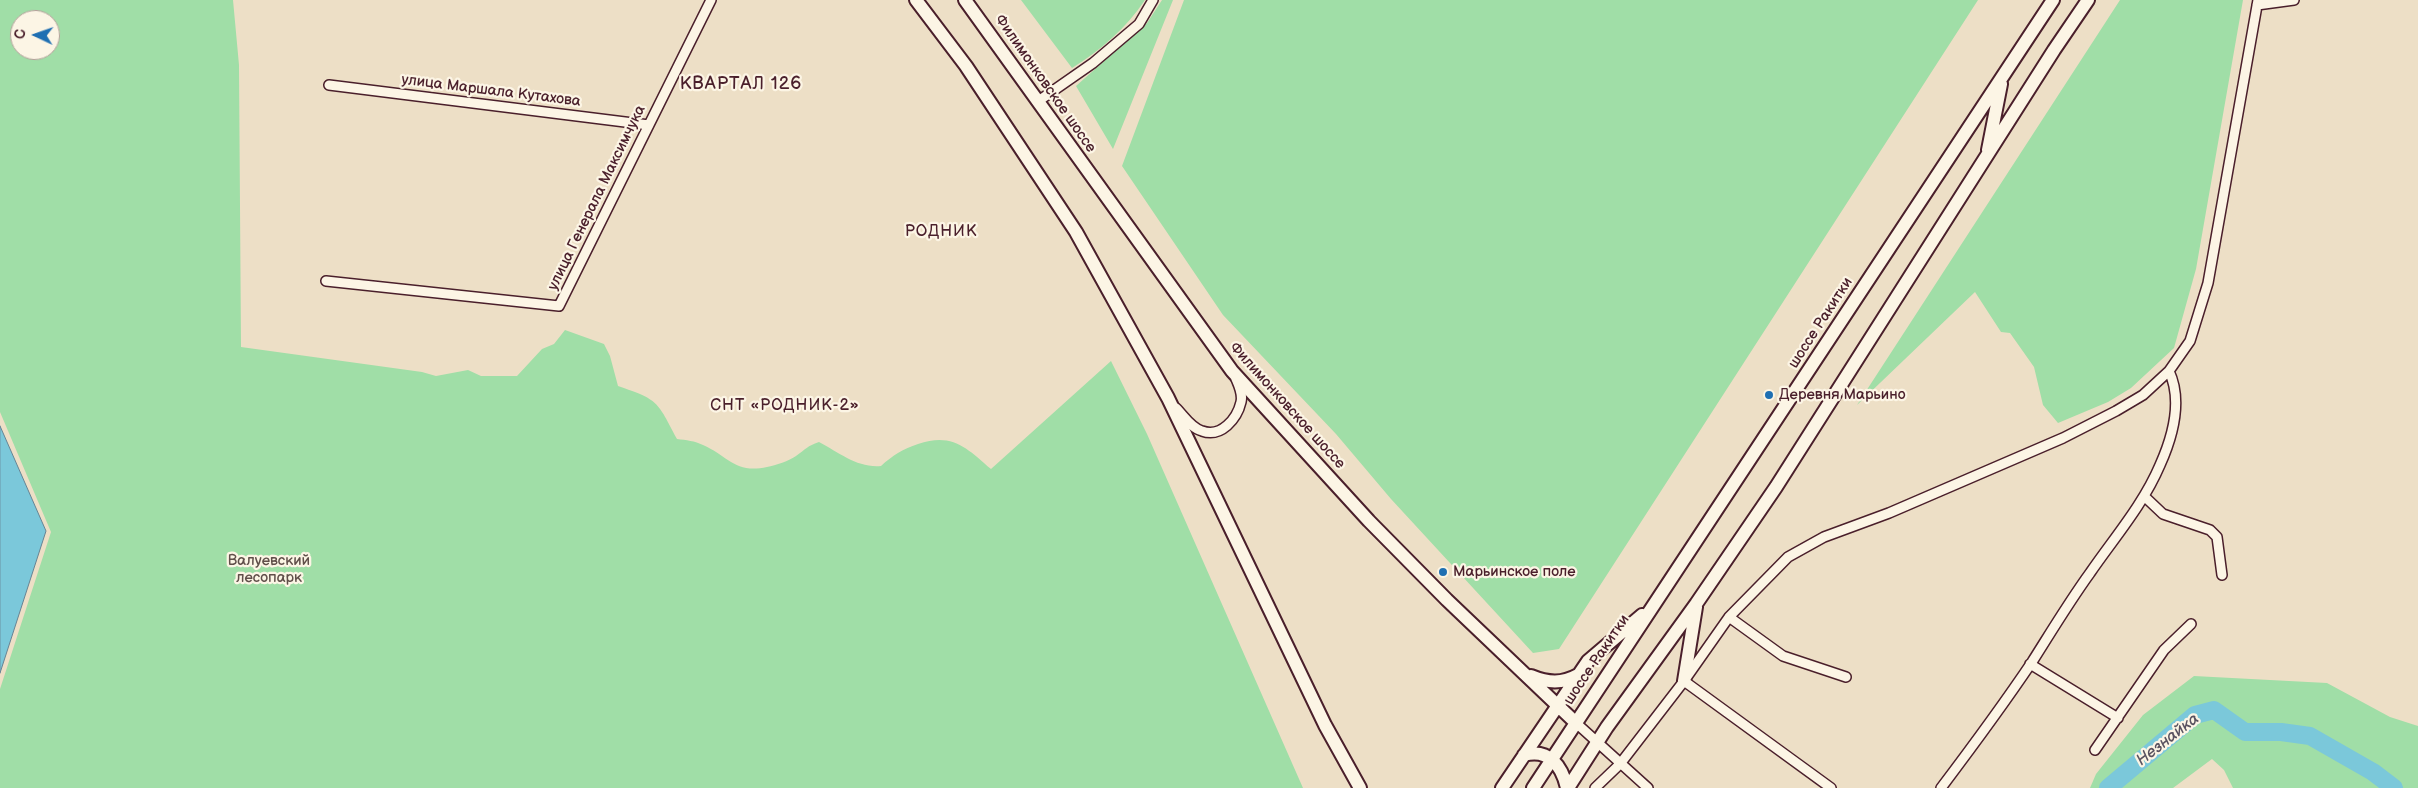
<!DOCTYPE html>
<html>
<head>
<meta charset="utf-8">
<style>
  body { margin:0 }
  #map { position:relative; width:2418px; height:788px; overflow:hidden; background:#eddfc6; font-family:"Balsamiq Sans",sans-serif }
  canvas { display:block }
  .north { position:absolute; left:10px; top:10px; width:50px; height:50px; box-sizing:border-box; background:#fcf5e5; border:1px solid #b59f9b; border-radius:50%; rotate:273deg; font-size:14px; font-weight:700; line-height:20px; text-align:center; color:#4a1f2b }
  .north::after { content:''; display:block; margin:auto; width:18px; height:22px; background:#1f6fb2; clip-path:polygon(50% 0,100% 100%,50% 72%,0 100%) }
</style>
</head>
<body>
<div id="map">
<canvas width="2418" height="788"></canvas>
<div class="north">С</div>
</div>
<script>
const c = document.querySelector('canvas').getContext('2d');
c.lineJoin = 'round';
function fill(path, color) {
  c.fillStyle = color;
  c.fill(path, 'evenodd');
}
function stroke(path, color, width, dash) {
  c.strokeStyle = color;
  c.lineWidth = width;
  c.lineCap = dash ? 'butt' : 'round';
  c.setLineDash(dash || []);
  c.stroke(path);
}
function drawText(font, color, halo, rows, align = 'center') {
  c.font = font + ' "Balsamiq Sans",sans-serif';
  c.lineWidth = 4.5;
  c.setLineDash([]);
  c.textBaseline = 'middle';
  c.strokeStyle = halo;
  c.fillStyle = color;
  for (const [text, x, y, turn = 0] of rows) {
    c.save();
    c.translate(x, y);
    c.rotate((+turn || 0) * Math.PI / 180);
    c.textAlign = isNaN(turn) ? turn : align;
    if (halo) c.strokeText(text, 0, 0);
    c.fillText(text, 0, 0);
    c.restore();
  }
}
fill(new Path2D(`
  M 0,0 L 233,0 L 239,65 L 241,347 L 422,372 L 436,376 L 468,370 L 481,376 L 517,376 L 542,349 L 554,344 L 565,330 L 604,344 L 610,356 L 618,386 C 659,400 657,401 677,439 C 686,440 695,441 703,445 C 728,456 735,474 767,467 C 776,465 789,461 796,456 C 806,449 807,446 819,442 C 840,453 857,468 881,466 C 893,455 903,449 918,444 C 952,432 967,448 991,469 L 1111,361 L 1147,434 L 1303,788 L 0,788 L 0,689 L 51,532 L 0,412 ZM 20,20 L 50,20 L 50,50 L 20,50 Z
  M 1021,0 L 1145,0 C 1127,27 1100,51 1072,68 Z
  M 1162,0 L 1173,0 L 1113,149 L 1076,86 L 1147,23 Z
  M 1184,0 L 1978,0 L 1559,649 L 1533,653 L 1391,499 L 1336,434 L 1223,315 L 1122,166 Z
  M 2120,0 L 2243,0 L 2196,269 L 2174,348 L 2131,388 L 2108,402 L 2058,423 L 2043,405 L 2034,367 L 2010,333 L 2001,332 L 1975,292 L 1857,405 Z
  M 2194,676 L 2327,683 L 2390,717 L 2418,726 L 2418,788 L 2233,788 L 2224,770 L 2212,759 L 2173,788 L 2090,788 L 2096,774 L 2143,715 Z`), '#a0dea7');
const water = new Path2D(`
  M 0,426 L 46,531 L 0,673 Z`);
fill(water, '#7bc8da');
stroke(water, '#678494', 1);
stroke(new Path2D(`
  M 2108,788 L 2195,715 L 2214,710 L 2245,732 L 2281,732 L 2310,736 L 2373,772 L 2394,788`), '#7bc8da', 18);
const street = new Path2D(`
  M 2257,5 L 2294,0
  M 329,85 L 649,125
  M 1037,102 L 1093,63 L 1139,24 L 1153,0
  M 326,281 L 559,306 L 711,0
  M 1176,408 C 1184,416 1191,428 1202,431 C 1221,438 1237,419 1241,402 C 1243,394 1239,386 1236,379
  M 2144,496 L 2163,514 L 2210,530 L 2217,537 L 2222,575
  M 1729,617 L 1783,656 L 1846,677
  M 2030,664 L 2118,718
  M 1684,681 L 1831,788
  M 1575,722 L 1648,788
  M 2095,750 L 2164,650 L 2191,624
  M 1595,788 L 1620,764 L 1684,681 L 1729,617 L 1788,557 L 1824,537 L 1889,513 L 2063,438 L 2116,411 L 2143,395 L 2169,371 L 2190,341 L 2208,283 L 2258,0
  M 1941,788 C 1972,747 2003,705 2032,662 C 2051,632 2069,602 2090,573 C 2114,538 2143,505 2160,465 C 2173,436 2183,401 2169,371`);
const secondary = new Path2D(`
  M 916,0 L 966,66 L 1076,232 L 1168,398 L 1325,725 L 1360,788
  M 965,0 L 1232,371 L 1369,521 L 1447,600 L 1575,722
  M 1988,150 L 2001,84
  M 1531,676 C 1548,683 1562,684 1578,675
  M 1684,681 L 1696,607
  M 1524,755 C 1549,748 1562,766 1567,788
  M 1502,788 L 1588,661 L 1642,615
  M 1533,788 L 2053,0
  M 1568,788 L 1607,727 L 1696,604 L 1776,487 L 2054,50 L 2088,0`);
stroke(street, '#4a1f2b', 12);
stroke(secondary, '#4a1f2b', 16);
stroke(street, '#fcf5e5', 9);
stroke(secondary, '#fcf5e5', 12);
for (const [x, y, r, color] of [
  [1769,395,5,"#1f6fb2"],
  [1443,572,5,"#1f6fb2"]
]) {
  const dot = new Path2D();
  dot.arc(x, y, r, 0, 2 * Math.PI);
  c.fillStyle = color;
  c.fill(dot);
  stroke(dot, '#fcf5e5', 2);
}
drawText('15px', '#4a1f2b', '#fcf5e5', [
  ["Филимонковское шоссе",1045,84,55],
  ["улица Маршала Кутахова",491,91,7],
  ["улица Генерала Максимчука",597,198,-64],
  ["шоссе Ракитки",1821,323,-57],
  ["Филимонковское шоссе",1287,406,48],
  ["шоссе Ракитки",1597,660,-56]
]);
drawText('15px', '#4a1f2b', '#fcf5e5', [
  ["Деревня Марьино",1779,395],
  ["Марьинское поле",1453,572]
], 'left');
drawText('15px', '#604f4a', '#fcf5e5', [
  ["Валуевский",269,561],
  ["лесопарк",269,578]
]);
c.letterSpacing = '1px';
drawText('16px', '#4a1f2b', '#fcf5e5', [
  ["РОДНИК",941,232],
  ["СНТ «РОДНИК-2»",785,406]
]);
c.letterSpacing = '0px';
drawText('italic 16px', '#595260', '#fcf5e5', [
  ["Незнайка",2168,740,-38]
]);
c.letterSpacing = '1px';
drawText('18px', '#4a1f2b', '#fcf5e5', [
  ["КВАРТАЛ 126",741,84]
]);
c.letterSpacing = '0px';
</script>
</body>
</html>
